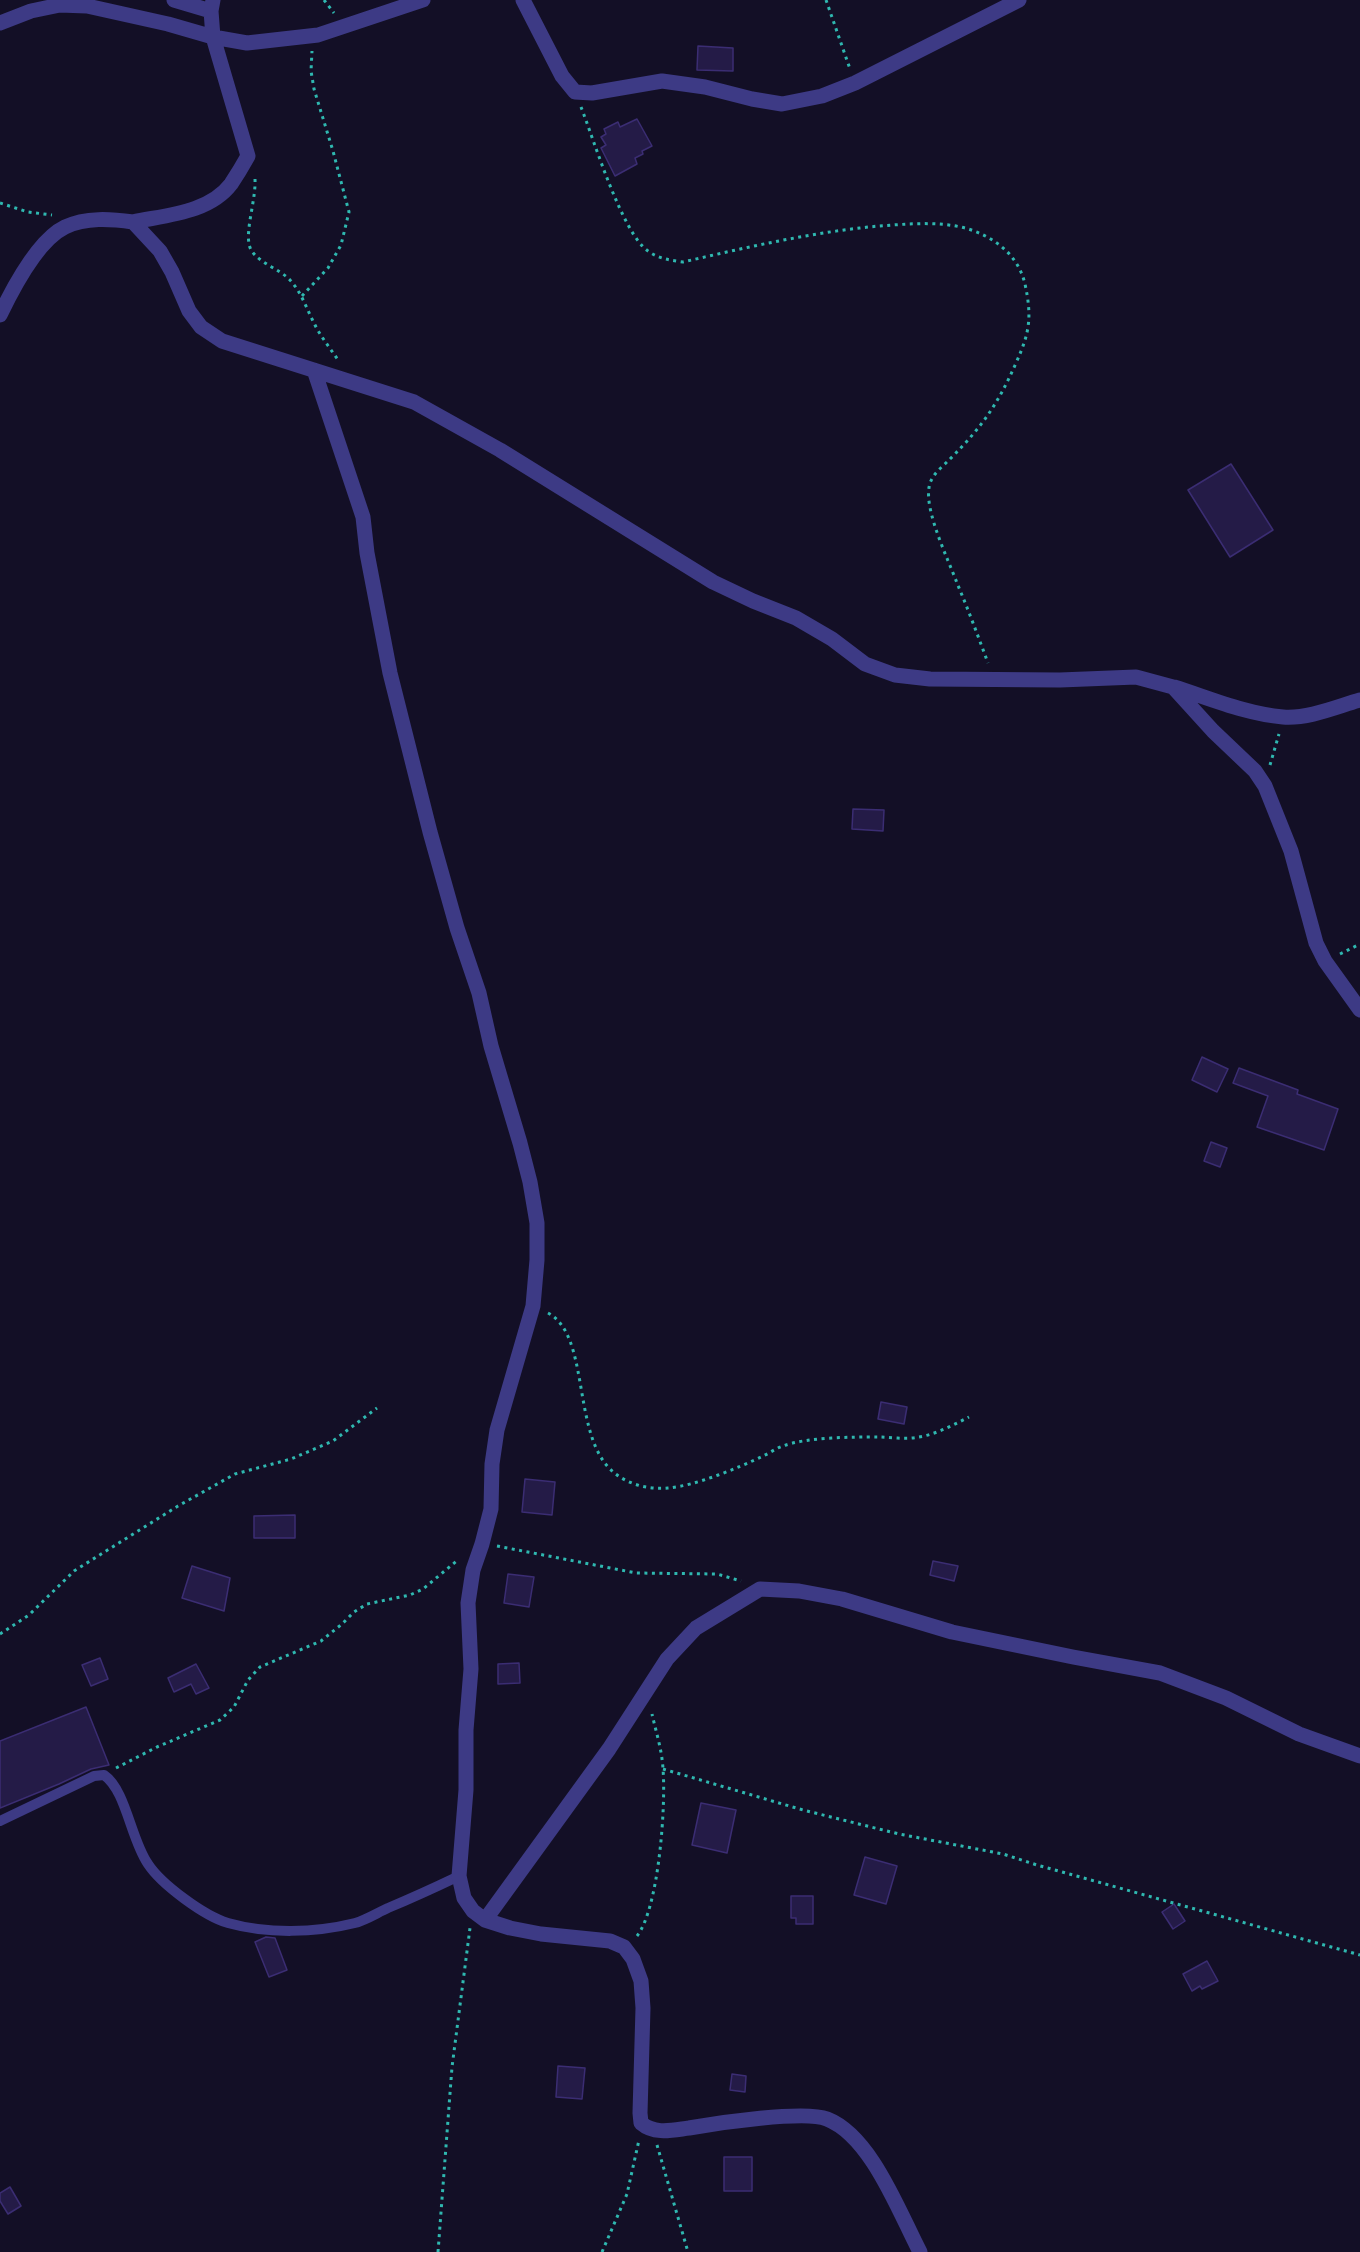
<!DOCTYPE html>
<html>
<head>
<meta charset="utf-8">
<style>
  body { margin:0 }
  canvas { display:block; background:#130f26 }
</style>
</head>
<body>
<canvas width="1360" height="2252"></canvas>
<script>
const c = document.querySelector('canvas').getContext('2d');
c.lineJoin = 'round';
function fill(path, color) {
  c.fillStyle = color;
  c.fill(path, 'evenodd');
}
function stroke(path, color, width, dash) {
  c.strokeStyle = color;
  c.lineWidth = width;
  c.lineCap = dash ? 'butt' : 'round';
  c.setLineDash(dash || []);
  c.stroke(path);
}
const building = new Path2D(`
  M 698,46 L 733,48 L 733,71 L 697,70 Z
  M 637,119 L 652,146 L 642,151 L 643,154 L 635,158 L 637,164 L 615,176 L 601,148 L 606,145 L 601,137 L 606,134 L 604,129 L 618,122 L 620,127 Z
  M 1231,464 L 1273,530 L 1230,557 L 1188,490 Z
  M 853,809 L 884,810 L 883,831 L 852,829 Z
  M 1202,1057 L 1228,1069 L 1217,1092 L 1192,1080 Z
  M 1239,1068 L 1298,1090 L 1297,1094 L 1338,1109 L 1324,1150 L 1257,1127 L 1268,1096 L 1233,1083 Z
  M 1211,1142 L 1227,1148 L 1220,1167 L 1204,1161 Z
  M 881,1402 L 907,1407 L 904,1424 L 878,1419 Z
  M 525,1479 L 555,1482 L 552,1515 L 522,1512 Z
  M 295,1515 L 295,1538 L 254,1538 L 254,1516 Z
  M 933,1561 L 958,1566 L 954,1581 L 930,1575 Z
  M 192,1566 L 230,1578 L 224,1611 L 182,1598 Z
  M 508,1574 L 534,1577 L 529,1607 L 504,1603 Z
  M 100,1658 L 108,1679 L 91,1686 L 82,1665 Z
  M 519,1663 L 520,1683 L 498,1684 L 498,1664 Z
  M 196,1664 L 209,1688 L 196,1694 L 191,1684 L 174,1692 L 168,1678 Z
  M 86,1707 L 109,1765 L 91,1769 L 59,1784 L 0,1808 L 0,1741 Z
  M 701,1803 L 736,1810 L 727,1853 L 692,1845 Z
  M 865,1857 L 897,1866 L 886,1904 L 854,1895 Z
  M 791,1896 L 813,1896 L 813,1924 L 796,1924 L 796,1918 L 791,1918 Z
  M 1174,1904 L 1185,1921 L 1173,1929 L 1162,1912 Z
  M 266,1937 L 275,1938 L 287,1970 L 269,1977 L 255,1942 Z
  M 1207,1961 L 1218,1981 L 1202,1989 L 1200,1986 L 1192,1991 L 1183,1974 Z
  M 558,2066 L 585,2068 L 582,2099 L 556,2097 Z
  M 732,2074 L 746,2076 L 745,2092 L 730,2090 Z
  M 724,2157 L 752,2157 L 752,2191 L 724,2191 Z
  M 10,2187 L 21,2206 L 8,2214 L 0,2201 L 0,2193 Z`);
fill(building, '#241b47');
stroke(building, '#3b2d73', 1.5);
stroke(new Path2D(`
  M 324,0 L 334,13
  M 826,0 L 850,69
  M 581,107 C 594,140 622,233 648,251 C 659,259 670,260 683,262 C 748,247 813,232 879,226 C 907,224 938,221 965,228 C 993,236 1018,254 1025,284 C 1032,317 1030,332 1016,363 C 998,404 982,427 950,459 C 942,467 930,476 929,488 C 925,512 948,559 957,583 C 968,609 978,636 988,663
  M 255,179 C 256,199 246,227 249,244 C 252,261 279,268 290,280 C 302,293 307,310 315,325 C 321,337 330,348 338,360
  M 0,203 L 28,212 L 52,215
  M 302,296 L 328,268 L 341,245 L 349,212 L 333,151 L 314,89 L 311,71 L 312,51
  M 1270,765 L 1279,734
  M 1340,954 L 1360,944
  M 548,1313 C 590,1335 572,1431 610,1469 C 625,1484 648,1490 668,1488 C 695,1486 738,1468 763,1456 C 770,1453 776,1448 783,1446 C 807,1437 852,1437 878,1437 C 891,1437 906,1440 919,1437 C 937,1434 953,1425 969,1417
  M 497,1546 L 636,1573 L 717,1574 L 741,1581
  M 0,1634 L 29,1615 L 74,1571 L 178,1506 L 235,1474 L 291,1459 L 333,1441 L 377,1408
  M 116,1768 L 157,1747 L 220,1720 L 234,1707 L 248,1680 L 260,1667 L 321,1641 L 342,1624 L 354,1612 L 367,1604 L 410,1595 L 423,1589 L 459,1559
  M 663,1769 L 803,1810 L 899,1834 L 1003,1854 L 1037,1865 L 1360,1955
  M 637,1936 C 659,1908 666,1805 663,1769 C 662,1750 656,1732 652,1714
  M 657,2145 L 688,2252
  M 438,2252 L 452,2067 L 470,1928
  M 602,2252 L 627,2194 L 639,2140`), '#2fb8b0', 3, [3, 4.5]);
stroke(new Path2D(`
  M 0,1821 L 94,1776 L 104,1775 C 126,1790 131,1840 148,1864 C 161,1884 204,1916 228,1923 C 267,1934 315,1933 355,1923 C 366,1920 377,1913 388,1908 C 412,1898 436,1887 459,1876`), '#3d3a85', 10);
stroke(new Path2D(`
  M 174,0 L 211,11
  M 523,0 L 562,76 L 575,92 L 592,93 L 662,81 L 705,87 L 752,99 L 782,104 L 822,96 L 855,83 L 1019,0
  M 0,23 L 31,11 L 60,5 L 87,6 L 168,24 L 213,37 L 247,43 L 318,35 L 423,0
  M 133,222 C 166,215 209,213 231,184 C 237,175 243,165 248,156 L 213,37 L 211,11 L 213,0
  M 0,315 C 13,288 38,240 65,227 C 86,217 111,219 133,222 L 160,251 L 172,272 L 189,311 L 201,327 L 222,341 L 414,402 L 500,450 L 713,582 L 753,601 L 796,618 L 832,639 L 865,664 L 895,675 L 930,679 L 1060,680 L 1136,677 L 1173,687 L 1213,731 L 1255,771 L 1265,786 L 1291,851 L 1316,943 L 1325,961 L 1360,1010
  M 314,370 L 363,517 L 367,553 L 390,673 L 430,832 L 457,928 L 479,993 L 491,1046 L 520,1143 L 530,1182 L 537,1223 L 537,1260 L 533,1306 L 497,1430 L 492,1464 L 491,1509 L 482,1544 L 473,1570 L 468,1603 L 471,1669 L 466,1730 L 466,1790 L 459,1876 L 464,1898 L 473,1911 L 485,1920 L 510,1928 L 541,1934 L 610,1941 L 624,1947 L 633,1959 L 641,1981 L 643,2008 L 640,2113 L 641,2123 C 655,2135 673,2130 689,2128 C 717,2123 805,2110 827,2119 C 871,2136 899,2212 920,2252
  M 1174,687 C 1209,698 1246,714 1283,717 C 1308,719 1336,707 1360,700
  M 485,1920 L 609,1749 L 667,1659 L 696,1628 L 760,1589 L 799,1591 L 842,1599 L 952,1632 L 1073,1657 L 1160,1673 L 1226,1698 L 1299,1734 L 1360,1756`), '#3d3a85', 15);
</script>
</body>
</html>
